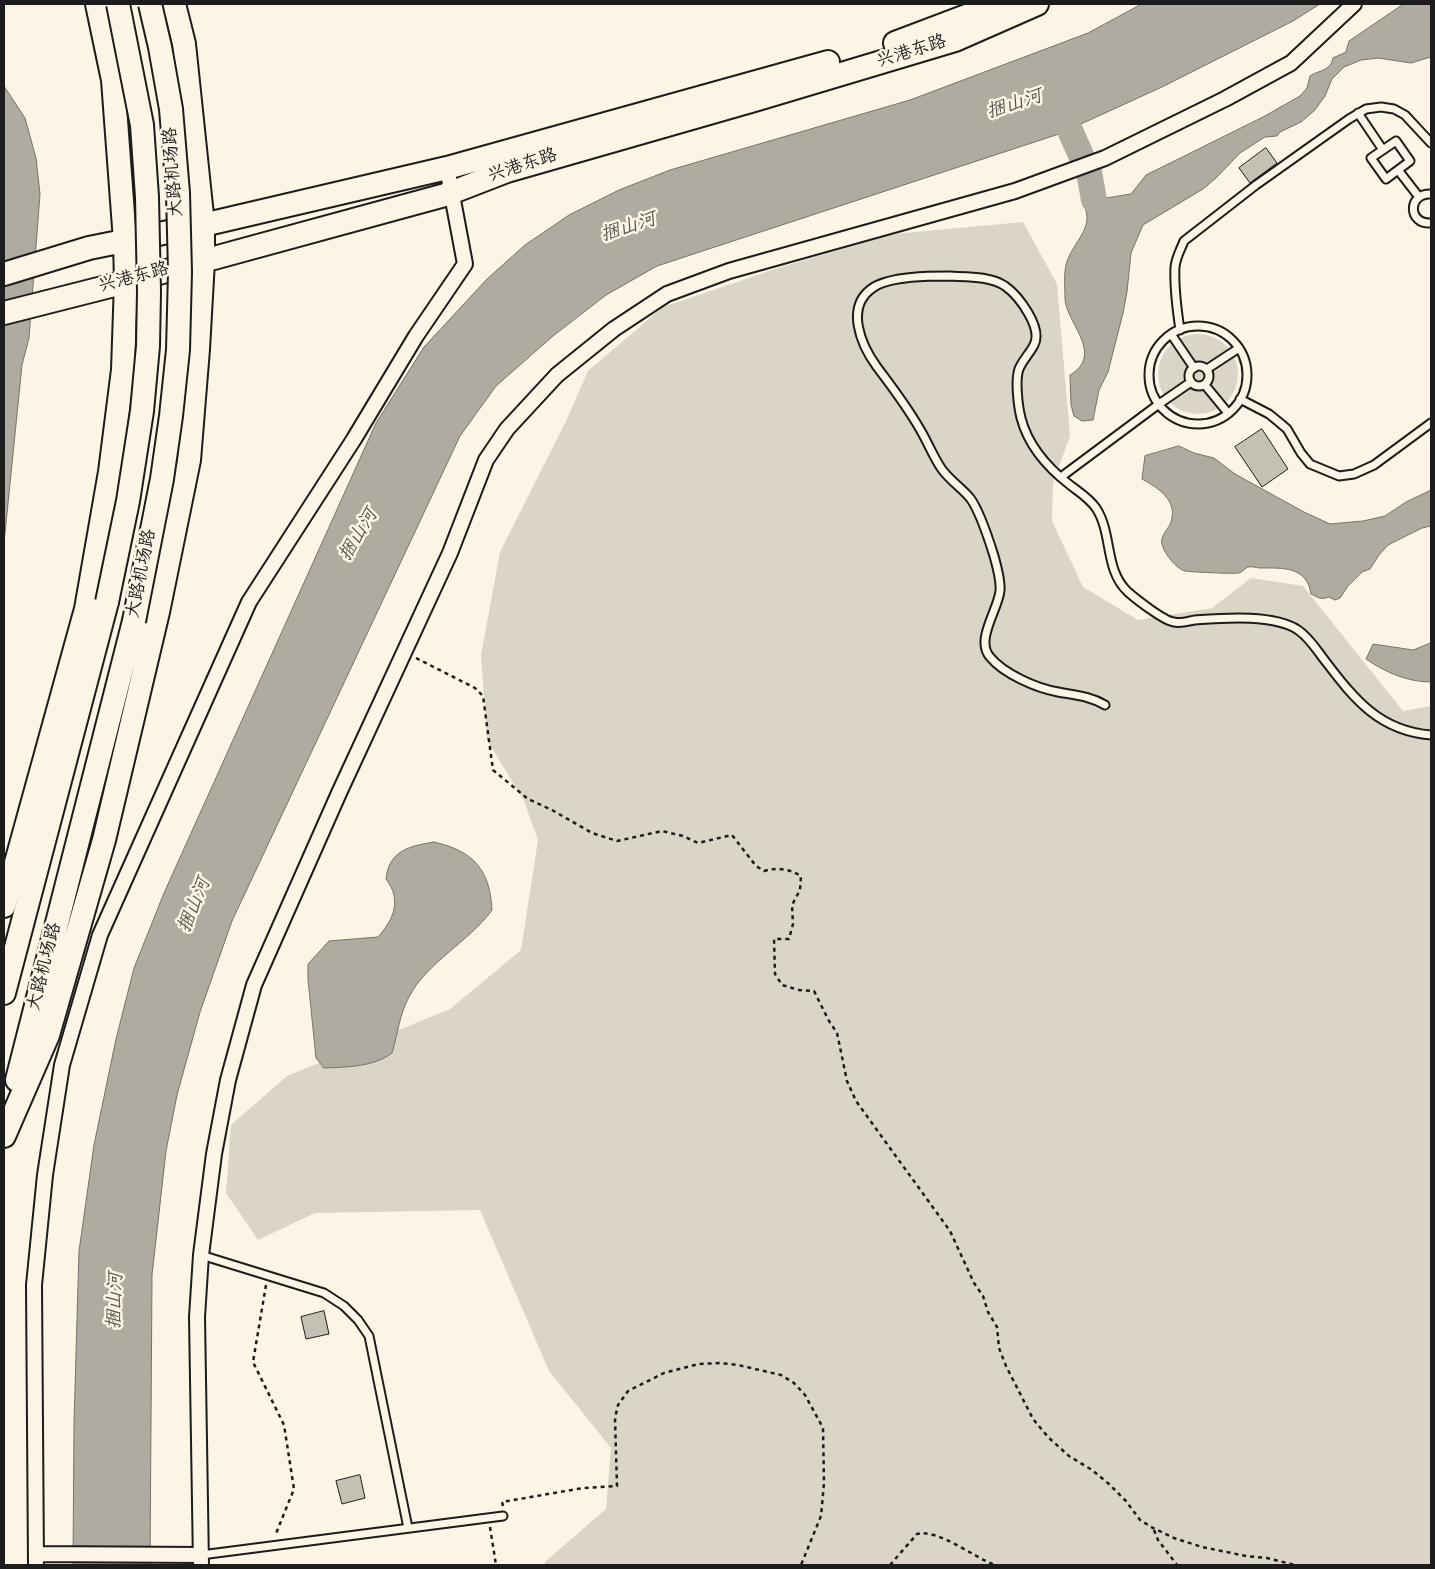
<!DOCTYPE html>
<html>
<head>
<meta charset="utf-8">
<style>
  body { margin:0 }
  #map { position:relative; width:1435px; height:1569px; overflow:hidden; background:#fcf5e5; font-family:Kalam,sans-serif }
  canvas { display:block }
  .frame { position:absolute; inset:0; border:5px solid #1c1c1c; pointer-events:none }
</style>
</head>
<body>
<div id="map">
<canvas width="1435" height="1569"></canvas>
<div class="frame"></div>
</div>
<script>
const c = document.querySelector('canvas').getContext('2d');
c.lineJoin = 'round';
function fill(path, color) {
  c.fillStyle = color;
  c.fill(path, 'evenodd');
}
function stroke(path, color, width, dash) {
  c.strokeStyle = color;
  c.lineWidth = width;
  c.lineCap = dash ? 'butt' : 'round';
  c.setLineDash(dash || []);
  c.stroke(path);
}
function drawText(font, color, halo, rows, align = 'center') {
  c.font = font + ' Kalam,"LXGW WenKai TC",sans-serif';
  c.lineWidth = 5;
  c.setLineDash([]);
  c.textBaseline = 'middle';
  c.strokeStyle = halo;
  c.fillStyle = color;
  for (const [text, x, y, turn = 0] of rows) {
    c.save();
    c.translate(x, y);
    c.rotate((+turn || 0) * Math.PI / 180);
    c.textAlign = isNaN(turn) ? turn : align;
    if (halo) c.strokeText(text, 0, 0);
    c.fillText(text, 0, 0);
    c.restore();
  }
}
fill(new Path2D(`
  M 1023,222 L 1057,284 L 1070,436 L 1053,483 L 1052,521 L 1083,587 L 1138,620 L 1212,608 L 1251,578 L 1303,586 L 1403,711 L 1431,706 L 1431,1565 L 544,1565 L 546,1561 L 606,1509 L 611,1448 L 549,1371 L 480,1210 L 315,1213 L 258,1240 L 226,1193 L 231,1125 L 287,1076 L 450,1009 L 521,950 L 538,840 L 524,801 L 487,740 L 481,655 L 500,552 L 566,421 L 588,371 L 663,307 L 778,268 L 894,234 Z
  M1158 374a40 40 0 1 1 80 0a40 40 0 1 1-80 0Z`), '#dbd5c8');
const water = new Path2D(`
  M 1142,4 L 1320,4 L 1293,21 L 1162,87 L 1059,134 L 657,266 L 606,295 L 553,336 L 496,386 L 460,436 L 232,921 L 200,1012 L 177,1095 L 166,1151 L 152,1275 L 150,1565 L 73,1565 L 74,1423 L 79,1251 L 94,1145 L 116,1039 L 134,968 L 164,893 L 376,423 L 424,347 L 487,279 L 525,245 L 569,215 L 619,190 L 670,170 L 910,100 L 1088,33 Z
  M 1407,4 L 1431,4 L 1431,57 L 1411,63 L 1378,58 L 1361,60 L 1344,67 L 1332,79 L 1325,96 L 1315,110 L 1301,122 L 1280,132 L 1277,136 L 1265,137 L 1240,153 L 1216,178 L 1203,189 L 1143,225 L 1131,253 L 1127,292 L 1123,313 L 1108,372 L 1099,390 L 1093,420 L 1082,421 L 1074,416 L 1071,405 L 1070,375 C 1106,354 1064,321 1065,297 C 1065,285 1063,270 1068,259 C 1077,237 1097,225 1081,200 L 1101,192 L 1106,198 L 1131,194 L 1146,175 L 1263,117 L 1300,96 L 1307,88 L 1310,76 C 1319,70 1331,71 1333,58 L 1346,52 L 1349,41 L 1402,5 Z
  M 4,86 L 25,118 L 36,158 L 40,194 L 29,338 L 22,365 L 4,543 Z
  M 1179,446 L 1194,453 L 1214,458 L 1235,474 L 1304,512 L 1330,524 L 1363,521 L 1385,516 L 1406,502 L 1431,490 L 1431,526 L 1422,528 L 1388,545 L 1379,555 L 1370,569 L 1362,572 L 1348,586 L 1340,598 L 1335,600 L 1329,597 C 1322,600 1318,598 1311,594 C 1307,566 1282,568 1260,568 C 1257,568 1252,566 1248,567 C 1245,568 1243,572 1239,573 C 1233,574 1191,572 1185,571 C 1176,569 1159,548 1162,539 C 1163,533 1169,528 1171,522 C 1178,500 1158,488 1142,479 L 1145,456 Z
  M 1431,643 L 1431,682 C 1407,682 1385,672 1366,659 L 1373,644 L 1413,650 Z
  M 434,842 C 474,851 490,870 492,910 C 469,942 427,962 409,997 C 399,1015 398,1034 392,1053 C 374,1067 346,1067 324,1068 L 316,1058 L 308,979 L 308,964 L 329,941 L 378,937 C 394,919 402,900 386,879 C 389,850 410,846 434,842 Z`);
fill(water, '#b0aba1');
stroke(water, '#75726c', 1);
stroke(new Path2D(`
  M 1055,97 L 1081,155
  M 1089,172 L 1094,200`), '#b0aba1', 26);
const building = new Path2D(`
  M 1266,148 L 1277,163 L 1250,183 L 1239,168 Z
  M 1262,429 L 1288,469 L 1262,487 L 1235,447 Z
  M 324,1311 L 329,1334 L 306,1339 L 301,1317 Z
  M 360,1475 L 365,1498 L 342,1504 L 336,1481 Z`);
fill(building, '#c4c0b3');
stroke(building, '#1c1c1c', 1);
const service = new Path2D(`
  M 1358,113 L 1383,150
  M 1396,141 L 1410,161 L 1386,179 L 1371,158 Z
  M 1398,170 L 1419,197
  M 1431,194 C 1407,193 1408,225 1431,223
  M1149 375a49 49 0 1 1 98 0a49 49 0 1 1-98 0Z
  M 1180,330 C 1177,310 1174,287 1175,267 C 1176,257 1181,249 1184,241 L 1256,185 L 1349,119 L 1366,109 L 1381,107 L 1394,109 L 1405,115 L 1431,143
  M 1171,334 L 1194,368
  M1189 376a10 10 0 1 1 20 0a10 10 0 1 1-20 0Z
  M 1207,369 L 1239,348
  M 1205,385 L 1228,413
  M 1240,399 L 1269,414 L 1280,423 L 1287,429 L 1301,453 L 1310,464 L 1339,476 L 1354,474 L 1374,465 L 1431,423
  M 1061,477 L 1159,404 L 1191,382
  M 1105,705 C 1090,696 1074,695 1058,692 C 1036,688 1004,674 990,657 C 975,640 998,610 1000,591 C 1001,580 997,567 994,556 C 989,540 980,511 970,498 C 961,487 949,480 941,468 C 933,456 928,443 921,431 C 908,408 893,388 877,367 C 861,345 844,306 874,287 C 892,276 930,276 950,276 C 967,277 990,276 1005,286 C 1019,296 1043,328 1034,345 C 1030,353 1022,361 1019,369 C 1015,380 1018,406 1021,418 C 1028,445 1048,468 1070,485 C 1079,492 1089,498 1096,508 C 1113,534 1104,570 1128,592 C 1136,599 1164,621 1174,622 C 1180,624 1189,621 1195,620 C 1224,618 1274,614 1298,630 C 1311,639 1317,651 1326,662 C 1355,700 1380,731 1431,735
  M 201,1255 L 324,1293 L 344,1306 L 358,1320 L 369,1336 L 408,1528
  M 201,1555 L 503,1516`);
const minor = new Path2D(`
  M 36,1554 L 201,1555
  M 36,1565 L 34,1285 L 45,1175 L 62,1065 L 100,935 L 249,602 L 354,439 L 416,336 L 465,264 L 447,168
  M 201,1565 L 197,1317 L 201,1255 L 214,1154 L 228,1080 L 254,985 L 339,793 L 450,553 L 486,460 L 507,429 L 557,375 L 614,329 L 667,294 L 729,271 L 1015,191 L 1105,158 L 1225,99 L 1291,63 L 1354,4`);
const primary = new Path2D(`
  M 895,43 L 998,4
  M 4,274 L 89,248 L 203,225 L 447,168 L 828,62
  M 4,313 L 126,282 L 445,195 L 507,171 L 758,99 L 955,40 L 1037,4
  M 4,906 L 86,609 L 110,472 L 123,370 L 126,282 L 125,241 L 113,80 L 97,4
  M 4,993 L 107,602
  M 17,1080 L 134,621
  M 4,1136 L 48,1035 L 104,840 L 158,612 L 189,460 L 198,349 L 203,261 L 203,225 L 184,44 L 174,4`);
stroke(service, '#1c1c1c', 11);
stroke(minor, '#1c1c1c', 18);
stroke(primary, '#1c1c1c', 26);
stroke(new Path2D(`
  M 416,658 L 475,688 L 483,696 L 493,770 L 528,799 L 552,810 L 592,833 L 617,841 L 662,831 L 683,836 L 698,843 L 732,835 L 756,866 L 764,871 C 778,867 789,869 801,876 L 800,890 L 792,905 L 793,924 L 789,939 L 774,939 L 775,974 L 782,985 L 799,990 L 814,991 L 829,1021 L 837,1033 L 847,1081 L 856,1101 L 950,1231 L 974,1283 L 983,1296 L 988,1312 L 997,1327 L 999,1348 L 1006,1366 L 1033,1419 L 1048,1437 L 1069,1456 L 1092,1470 L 1109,1484 L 1126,1501 L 1140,1520 L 1153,1528 L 1174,1538 L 1202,1547 L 1246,1556 L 1267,1558 L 1295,1565
  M 266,1285 L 253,1362 L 284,1425 L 294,1489 L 275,1536
  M 503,1506 L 502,1502 L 583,1488 L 617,1486 L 615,1418 L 618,1405 L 628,1391 L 664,1373 L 699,1364 L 720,1363 L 738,1365 L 781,1375 L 794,1383 L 805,1395 L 823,1428 L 824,1483 L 821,1516 L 801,1565
  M 490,1527 L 496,1565
  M 1154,1530 L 1158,1540 L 1177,1565
  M 890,1565 L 917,1534 C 937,1528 975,1558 995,1565`), '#1c1c1c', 2.5, [4, 4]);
stroke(service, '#fcf5e5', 7);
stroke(minor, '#fcf5e5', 14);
stroke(primary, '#fcf5e5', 22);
const primaryBridge = new Path2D(`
  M 107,602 L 128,501 L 142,411 L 148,346 L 149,291 L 147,197 L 142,125 L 118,4
  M 134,621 L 162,479 L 171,416 L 178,350 L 180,272 L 178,193 L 171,109 L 160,47 L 150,4`);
stroke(primaryBridge, '#1c1c1c', 26, []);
stroke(primaryBridge, '#fcf5e5', 22);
drawText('18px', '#1c1c1c', '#fcf5e5', [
  ["兴港东路",912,53,-17],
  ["兴港东路",523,167,-18],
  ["大路机场路",175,172,-94],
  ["兴港东路",134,279,-15],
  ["大路机场路",143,574,-79],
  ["大路机场路",46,967,-76]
]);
drawText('italic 19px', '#575551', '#fcf5e5', [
  ["捆山河",1015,106,-18],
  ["捆山河",629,229,-18],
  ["捆山河",360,536,-59],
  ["捆山河",196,906,-68],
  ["捆山河",117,1301,-88]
]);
</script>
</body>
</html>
